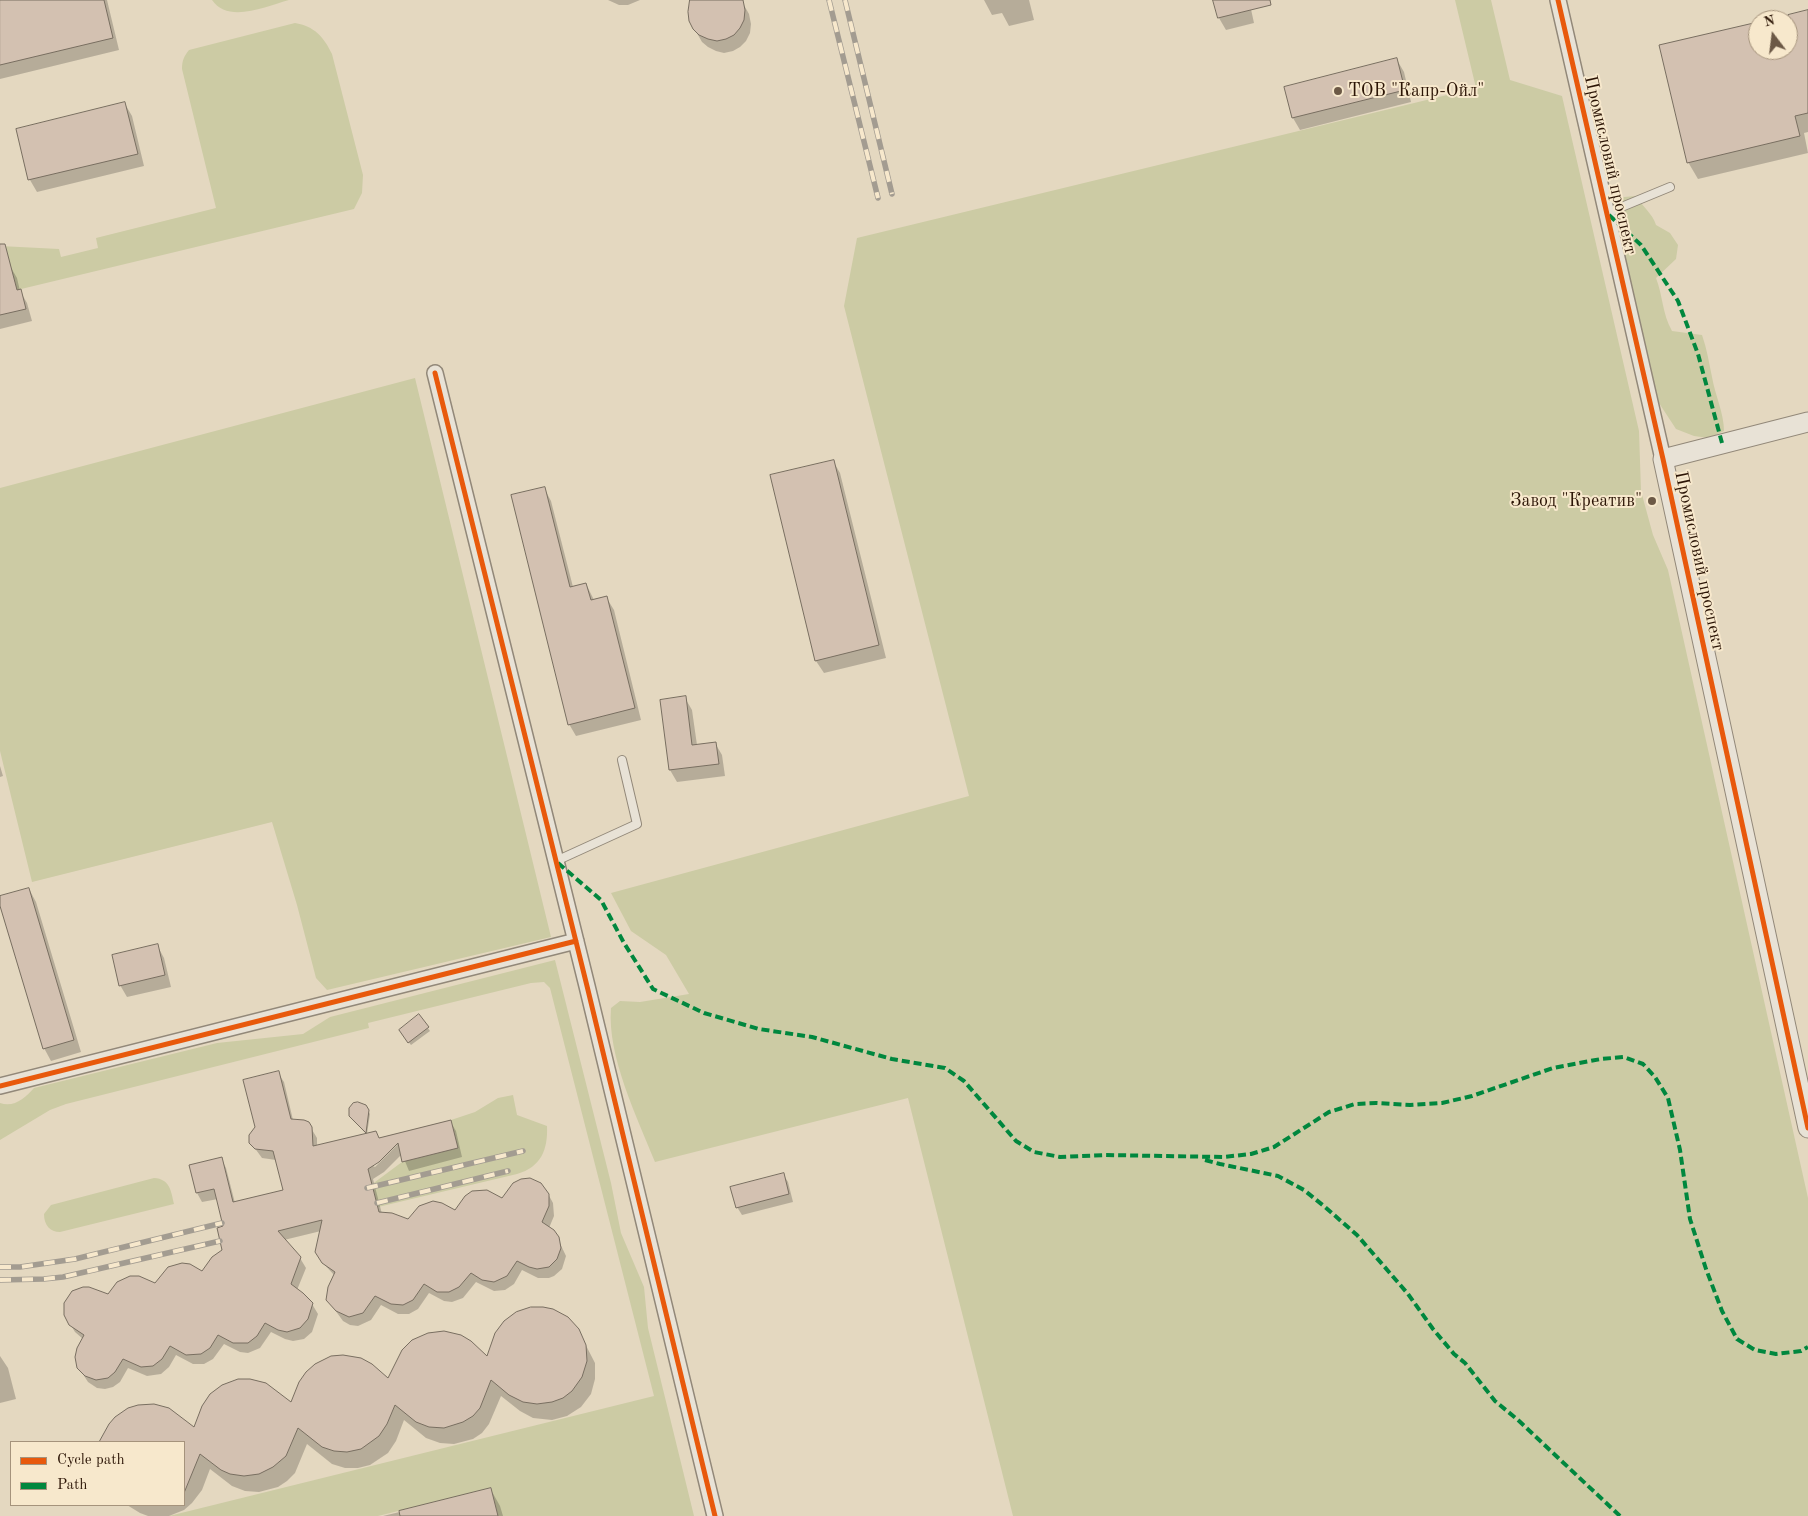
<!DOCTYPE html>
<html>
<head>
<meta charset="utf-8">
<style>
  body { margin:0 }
  #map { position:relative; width:1808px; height:1516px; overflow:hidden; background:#e4d8c0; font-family:"Old Standard TT",serif }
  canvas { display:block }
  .legend { position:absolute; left:10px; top:1441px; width:175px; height:65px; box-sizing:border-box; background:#f7e8cc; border:1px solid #a5937c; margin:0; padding:6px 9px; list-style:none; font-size:15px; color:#2b1405 }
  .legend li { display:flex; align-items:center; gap:10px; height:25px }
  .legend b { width:25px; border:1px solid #a5937c }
  .north { position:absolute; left:1748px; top:10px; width:50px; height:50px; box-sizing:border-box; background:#f7e8cc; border:1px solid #a5937c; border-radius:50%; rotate:345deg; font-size:14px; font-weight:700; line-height:20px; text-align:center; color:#2b1405 }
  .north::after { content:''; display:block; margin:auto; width:18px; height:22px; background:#6c5946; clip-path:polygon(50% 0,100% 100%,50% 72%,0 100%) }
</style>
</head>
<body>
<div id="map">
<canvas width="1808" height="1516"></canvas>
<ul class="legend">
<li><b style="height:6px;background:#e8590c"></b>Cycle path</li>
<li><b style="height:6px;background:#00873e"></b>Path</li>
</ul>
<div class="north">N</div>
</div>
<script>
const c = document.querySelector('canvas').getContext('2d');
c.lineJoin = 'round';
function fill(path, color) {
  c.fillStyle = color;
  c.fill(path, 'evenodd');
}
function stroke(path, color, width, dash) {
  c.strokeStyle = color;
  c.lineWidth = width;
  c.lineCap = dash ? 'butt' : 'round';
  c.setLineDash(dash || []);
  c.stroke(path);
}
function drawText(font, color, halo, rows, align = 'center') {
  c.font = font + ' "Old Standard TT",serif';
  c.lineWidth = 4;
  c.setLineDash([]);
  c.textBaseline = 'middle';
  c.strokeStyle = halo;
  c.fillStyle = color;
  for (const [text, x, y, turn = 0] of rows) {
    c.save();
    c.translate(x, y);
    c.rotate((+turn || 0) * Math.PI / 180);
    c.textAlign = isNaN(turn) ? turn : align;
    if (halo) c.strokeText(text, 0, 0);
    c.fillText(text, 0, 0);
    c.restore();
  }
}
fill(new Path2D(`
  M 212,0 L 289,0 C 267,6 228,24 212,0 Z
  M 1455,0 L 1491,0 L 1510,80 L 1562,96 L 1639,431 L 1641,491 L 1653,535 L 1668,570 L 1808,1198 L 1808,1516 L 1013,1516 L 908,1098 L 655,1162 C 637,1117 607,1056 611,1008 L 620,1001 L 640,1002 L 689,994 L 666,955 L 631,931 L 611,893 L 969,796 L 844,306 L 857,238 L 1476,88 Z
  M 295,23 C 314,26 324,37 332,54 L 363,175 L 362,193 L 354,209 L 17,290 L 0,246 L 59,249 L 61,257 L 98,248 L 96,238 L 216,208 L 182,69 C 182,61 184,56 189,50 Z
  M 1636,196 C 1642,206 1653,214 1656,225 L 1670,233 L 1678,245 L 1676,259 L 1656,278 C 1663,296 1662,313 1672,331 L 1702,335 C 1707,349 1709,363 1712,377 C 1715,395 1724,413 1724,431 L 1709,438 L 1694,436 L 1676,429 L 1659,403 L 1616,228 L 1613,202 L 1624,197 Z
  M 415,378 L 551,937 L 327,990 L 316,978 L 297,905 L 272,822 L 32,882 L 0,751 L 0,488 Z
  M 555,960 L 611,1183 L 621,1233 L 644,1287 L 648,1328 L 694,1516 L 498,1516 L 491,1488 L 378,1516 L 169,1516 L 654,1396 L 550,988 L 544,982 L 531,983 L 368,1023 L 369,1028 L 66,1104 L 50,1110 L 0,1140 L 0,1103 C 14,1108 25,1098 34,1088 L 217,1043 L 303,1034 L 330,1017 Z
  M 513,1095 L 517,1115 L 547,1126 C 548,1150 541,1167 517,1174 L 378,1207 L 374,1191 L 367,1188 L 402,1162 L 458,1148 L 451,1120 L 475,1112 L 498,1098 Z
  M 154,1178 C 170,1179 171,1191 174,1204 L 60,1232 C 50,1232 44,1225 44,1214 L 51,1205 Z`), '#cccba4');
fill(new Path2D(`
  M 0,0 L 107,0 L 119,50 L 0,79 Z
  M 608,0 L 640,0 L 628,5 L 619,5 Z
  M 692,0 L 741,0 L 749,14 L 751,24 L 750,33 L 746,41 L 740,47 L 733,51 L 724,53 L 716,51 L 708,47 L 702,42 L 694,28 Z
  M 984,0 L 1029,0 L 1034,20 L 1009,26 L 1002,13 L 992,15 Z
  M 1214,0 L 1249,0 L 1254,23 L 1226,30 L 1219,18 Z
  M 1808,11 L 1808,132 L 1804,133 L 1808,153 L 1698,179 L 1688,162 L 1758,23 L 1758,50 L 1788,50 L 1788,20 L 1770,20 Z
  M 1397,60 L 1404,72 L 1411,102 L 1300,130 L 1293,118 L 1285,88 Z
  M 125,104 L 132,116 L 144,166 L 37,192 L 30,180 L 17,130 Z
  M 10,266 L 17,278 L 20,291 L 27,303 L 32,321 L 0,329 L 0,269 Z
  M 833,461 L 840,473 L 886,658 L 824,673 L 816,661 Z
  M 544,488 L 551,501 L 573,587 L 586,584 L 594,600 L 606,597 L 614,610 L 641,720 L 576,736 L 569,724 Z
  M 685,698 L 692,710 L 697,745 L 715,743 L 722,755 L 725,776 L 677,782 L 670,770 L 661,701 Z
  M 0,766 L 3,776 L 0,777 Z
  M 29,889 L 36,902 L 81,1052 L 51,1061 L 44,1048 L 0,901 L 0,898 Z
  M 157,945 L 164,958 L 171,987 L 127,997 L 120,985 Z
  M 419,1016 L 430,1031 L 411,1045 L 402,1034 Z
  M 278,1073 L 284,1082 L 293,1120 L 308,1123 L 317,1138 L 317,1146 L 367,1135 L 353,1119 L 365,1106 L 370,1114 L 367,1134 L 379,1139 L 450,1121 L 456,1131 L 462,1157 L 409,1171 L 402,1154 L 384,1172 L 373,1179 L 382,1214 L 408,1221 L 455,1212 L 502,1199 L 547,1192 L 553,1203 L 554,1216 L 549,1228 L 555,1233 L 566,1256 L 562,1269 L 554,1276 L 549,1278 L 538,1278 L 522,1270 L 514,1284 L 505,1290 L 494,1291 L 476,1282 L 463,1298 L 452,1302 L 444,1301 L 429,1293 L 418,1309 L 409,1314 L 398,1314 L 381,1305 L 371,1320 L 358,1326 L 350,1325 L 343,1321 L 327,1299 L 335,1276 L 322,1262 L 321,1231 L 284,1240 L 300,1258 L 306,1268 L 297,1290 L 312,1304 L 318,1314 L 312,1332 L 304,1339 L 293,1341 L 285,1339 L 271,1332 L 260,1348 L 248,1353 L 240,1352 L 224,1344 L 213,1359 L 204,1364 L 193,1364 L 176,1355 L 169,1367 L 161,1374 L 147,1376 L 128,1368 L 120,1382 L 113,1387 L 105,1389 L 97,1388 L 88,1382 L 77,1365 L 83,1339 L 75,1332 L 69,1322 L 109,1296 L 203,1272 L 223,1250 L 224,1227 L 218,1199 L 202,1202 L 197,1193 L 190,1166 L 221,1158 L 226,1168 L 235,1203 L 284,1191 L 276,1160 L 262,1158 L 251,1143 ZM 394,1145 L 397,1145 L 375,1167 L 373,1166 Z
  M 783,1174 L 788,1182 L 793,1202 L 742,1215 L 737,1207 Z
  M 578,1330 L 595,1363 L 595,1379 L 591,1394 L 581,1407 L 567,1416 L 552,1420 L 533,1418 L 520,1411 L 501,1396 L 489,1424 L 482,1433 L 473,1439 L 454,1444 L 440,1443 L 426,1438 L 404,1420 L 396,1441 L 388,1453 L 370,1465 L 358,1468 L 345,1468 L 332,1464 L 307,1444 L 295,1473 L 287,1481 L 278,1487 L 259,1492 L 245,1491 L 232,1486 L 210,1469 L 202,1490 L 192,1503 L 184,1510 L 169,1516 L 148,1516 L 140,1513 L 127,1505 L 184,1505 L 184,1442 L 103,1442 L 105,1434 L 194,1429 L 389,1380 L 487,1358 Z
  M 0,1356 L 8,1368 L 16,1399 L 0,1403 Z
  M 491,1490 L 500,1506 L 503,1516 L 383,1516 Z`), '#0003');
const building = new Path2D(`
  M 0,0 L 104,0 L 113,38 L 0,65 Z
  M 690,0 L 743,0 L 745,10 L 744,20 L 740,28 L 734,35 L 726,39 L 717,41 L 708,39 L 699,35 L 693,29 L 689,21 L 688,12 Z
  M 1213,0 L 1270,0 L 1271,5 L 1218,18 Z
  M 1808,10 L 1808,113 L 1795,116 L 1800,136 L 1687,163 L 1659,45 L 1758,22 L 1758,50 L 1788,50 L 1788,15 Z
  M 1397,58 L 1405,90 L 1292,118 L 1284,87 Z
  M 125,102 L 138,154 L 28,180 L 16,129 Z
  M 0,244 L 5,244 L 17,290 L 21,289 L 26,309 L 0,315 Z
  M 834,460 L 879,645 L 815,661 L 770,475 Z
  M 545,487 L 570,587 L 586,583 L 591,600 L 607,596 L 635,708 L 568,725 L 511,495 Z
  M 686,696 L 692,745 L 716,742 L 719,764 L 669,770 L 660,700 Z
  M 29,888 L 74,1040 L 43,1049 L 0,906 L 0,896 Z
  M 158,944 L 165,975 L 119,986 L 112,955 Z
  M 419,1014 L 429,1027 L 408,1043 L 399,1030 Z
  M 279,1071 L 291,1119 L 304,1120 L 309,1122 L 312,1127 L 313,1146 L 376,1131 L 379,1138 L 451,1120 L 458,1148 L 402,1162 L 398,1143 L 379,1162 L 368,1169 L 379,1212 L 392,1213 L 408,1219 L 419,1206 L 433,1201 L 442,1203 L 455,1210 L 465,1196 L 472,1191 L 487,1190 L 502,1198 L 513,1183 L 521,1179 L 530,1178 L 541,1183 L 549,1194 L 549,1206 L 542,1222 L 554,1230 L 559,1237 L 561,1248 L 557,1259 L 549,1267 L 537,1269 L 529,1267 L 517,1261 L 507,1276 L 494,1282 L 482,1280 L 471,1273 L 459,1287 L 449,1292 L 437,1292 L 424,1284 L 413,1300 L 403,1305 L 391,1304 L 375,1296 L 363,1313 L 349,1317 L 336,1311 L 326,1300 L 328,1287 L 335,1272 L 322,1263 L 315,1252 L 322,1220 L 278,1231 L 301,1257 L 291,1284 L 303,1293 L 313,1303 L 308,1319 L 300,1328 L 287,1332 L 278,1330 L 265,1323 L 257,1336 L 248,1343 L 233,1343 L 218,1335 L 210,1348 L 201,1354 L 186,1355 L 170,1346 L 162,1359 L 153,1366 L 141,1367 L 123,1359 L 115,1372 L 108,1378 L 96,1380 L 85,1376 L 77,1368 L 75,1357 L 77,1348 L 84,1335 L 69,1325 L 64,1315 L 64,1303 L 72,1291 L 83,1287 L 89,1287 L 108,1294 L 117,1282 L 130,1276 L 139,1276 L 155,1283 L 168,1267 L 182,1263 L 190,1264 L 202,1271 L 212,1257 L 222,1250 L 217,1228 L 223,1226 L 214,1189 L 196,1193 L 189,1165 L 222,1157 L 233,1202 L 283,1190 L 273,1151 L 255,1149 L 249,1143 L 249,1135 L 255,1127 L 243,1080 Z
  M 358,1102 L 366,1105 L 369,1110 L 366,1133 L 349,1116 L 349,1108 L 353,1103 Z
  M 784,1173 L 789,1194 L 736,1208 L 730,1187 Z
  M 531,1307 L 543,1307 L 553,1309 L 568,1317 L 579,1329 L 586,1345 L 587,1361 L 582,1377 L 572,1391 L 563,1398 L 552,1402 L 537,1404 L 523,1402 L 509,1395 L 491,1380 L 480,1408 L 473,1416 L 463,1422 L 444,1428 L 429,1427 L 416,1422 L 395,1405 L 387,1424 L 379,1436 L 361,1449 L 347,1452 L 334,1451 L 322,1447 L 298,1428 L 286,1456 L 273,1467 L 259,1474 L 244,1476 L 230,1474 L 221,1470 L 200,1454 L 184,1493 L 184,1442 L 99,1442 L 109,1424 L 115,1417 L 128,1408 L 138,1405 L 154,1404 L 169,1408 L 194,1427 L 202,1406 L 210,1394 L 222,1385 L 238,1379 L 250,1379 L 266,1383 L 291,1402 L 299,1382 L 306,1372 L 315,1364 L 331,1356 L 343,1355 L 361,1358 L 372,1364 L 388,1378 L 402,1350 L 412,1340 L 428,1333 L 444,1331 L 461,1335 L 471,1341 L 487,1356 L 495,1333 L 504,1321 L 516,1312 Z
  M 491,1488 L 498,1516 L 400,1516 L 399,1511 Z`);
fill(building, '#d3c1b1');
stroke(building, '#786e60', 1);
const service = new Path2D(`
  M 1607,213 L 1670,187
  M 556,861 L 637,824 L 622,760`);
const minor = new Path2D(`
  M 1558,0 L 1663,459
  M 435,373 L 587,986 L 715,1516
  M 0,1086 L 576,941`);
const tertiary = new Path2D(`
  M 1808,422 L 1663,459 L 1808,1128`);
stroke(service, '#928879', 10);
stroke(minor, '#928879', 18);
stroke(tertiary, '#928879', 21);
stroke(service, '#e8e2d6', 8);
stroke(minor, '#e8e2d6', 15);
stroke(tertiary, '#e8e2d6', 19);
const rail = new Path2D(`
  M 829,0 L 878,198
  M 845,0 L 892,194
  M 367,1188 L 523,1151
  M 377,1203 L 508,1171
  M 0,1267 L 20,1267 L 75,1259 L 222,1223
  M 0,1280 L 44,1279 L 63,1277 L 220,1241`);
stroke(rail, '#a39c91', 5.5);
stroke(rail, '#f7e8cc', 4, [11]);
stroke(new Path2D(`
  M 1609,215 L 1641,245 L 1678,301 L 1698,354 L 1722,443
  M 558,863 L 601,900 L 624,943 L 653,989 L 704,1013 L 759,1029 L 812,1037 L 892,1059 L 945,1068 L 964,1081 L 1016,1141 L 1034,1152 L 1060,1157 L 1105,1155 L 1223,1157 L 1251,1154 L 1274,1147 L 1329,1112 L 1355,1104 L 1376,1103 L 1410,1105 L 1442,1103 L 1472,1096 L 1553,1068 L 1601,1059 L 1624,1057 L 1643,1064 L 1655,1077 L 1668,1098 L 1680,1150 L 1690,1219 L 1706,1269 L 1722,1311 L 1737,1339 L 1755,1350 L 1776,1354 L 1801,1351 L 1808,1347
  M 1205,1160 L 1220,1164 L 1278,1176 L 1304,1190 L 1325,1207 L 1357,1235 L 1408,1294 L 1433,1329 L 1454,1354 L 1465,1363 L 1495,1401 L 1518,1420 L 1620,1516`), '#00873e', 4, [8, 4]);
stroke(new Path2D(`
  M 1558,0 L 1663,459 L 1808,1128
  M 435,373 L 587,986 L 715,1516
  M 0,1086 L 576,941`), '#e8590c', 5);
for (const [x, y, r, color] of [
  [1338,91,5,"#6c5946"],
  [1652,501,5,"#6c5946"]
]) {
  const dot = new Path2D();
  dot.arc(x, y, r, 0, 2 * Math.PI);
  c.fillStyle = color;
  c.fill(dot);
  stroke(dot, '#f7e8cc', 2);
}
drawText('18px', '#2b1405', '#f7e8cc', [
  ["ТОВ \"Капр-Ойл\"",1348,91],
  ["Завод \"Креатив\"",1642,501,"right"]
], 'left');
drawText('18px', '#2b1405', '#f7e8cc', [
  ["Промисловий проспект",1610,165,77],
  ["Промисловий проспект",1699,561,78]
]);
</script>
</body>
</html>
